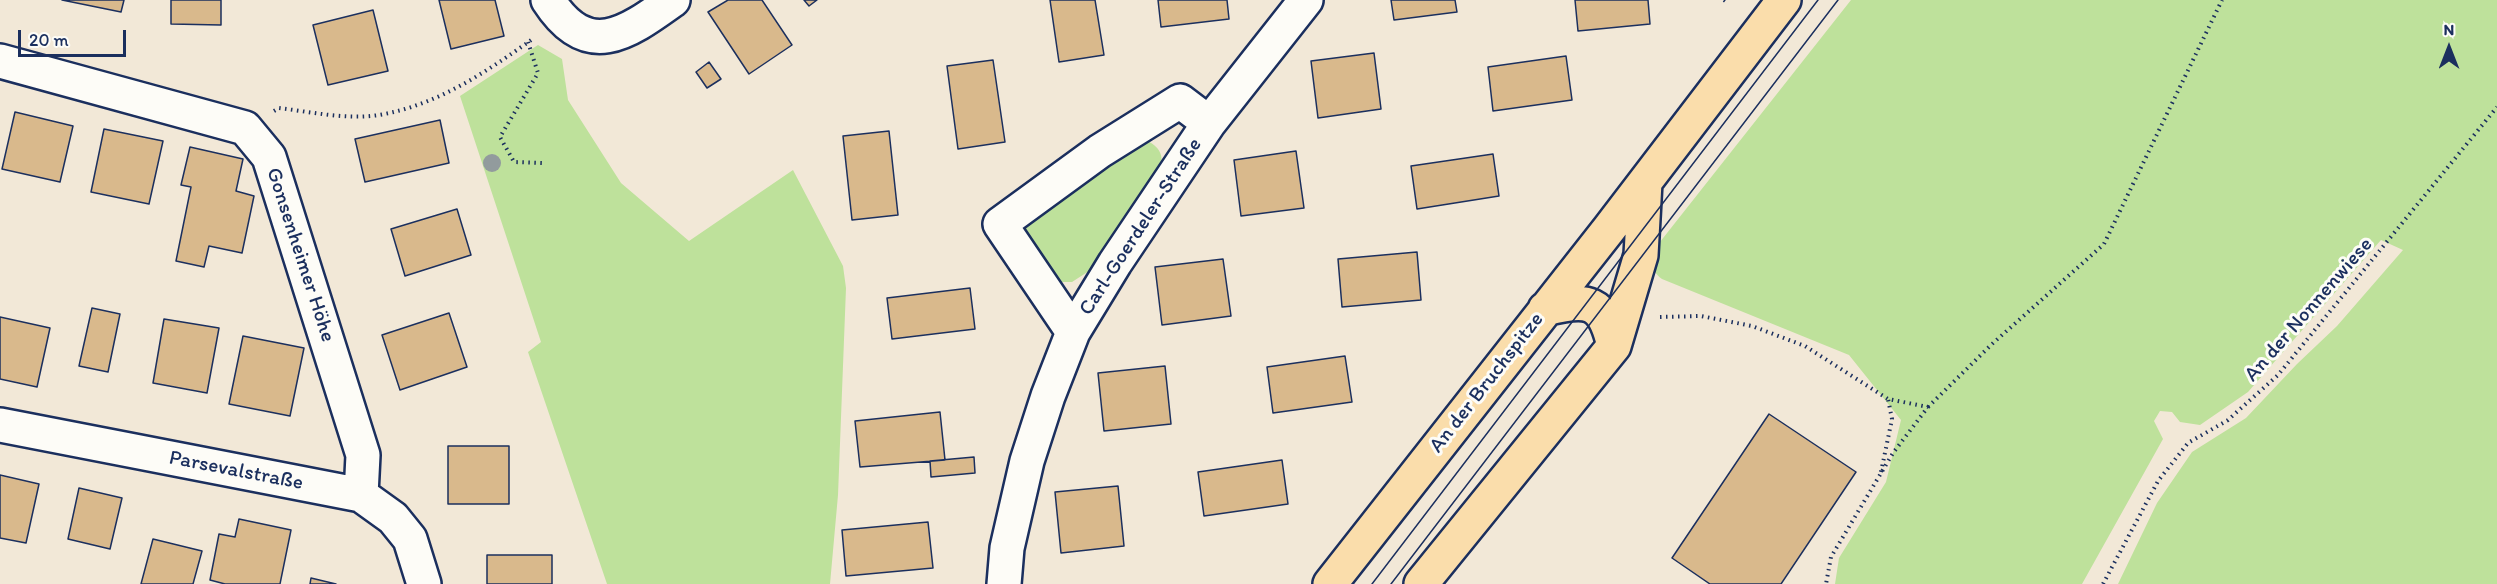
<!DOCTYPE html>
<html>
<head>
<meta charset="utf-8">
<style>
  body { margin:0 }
  #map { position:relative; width:2497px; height:584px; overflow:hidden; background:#f2e8d7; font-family:Itim,sans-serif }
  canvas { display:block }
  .north { position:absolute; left:2419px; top:18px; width:60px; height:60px; -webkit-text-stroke:4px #fdfcf7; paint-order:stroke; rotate:0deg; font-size:16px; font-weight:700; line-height:24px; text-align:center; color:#1b2f5e }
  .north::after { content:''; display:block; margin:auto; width:21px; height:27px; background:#1b2f5e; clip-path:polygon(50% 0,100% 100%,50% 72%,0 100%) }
  .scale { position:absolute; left:18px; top:30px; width:108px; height:27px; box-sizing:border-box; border:3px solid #1b2f5e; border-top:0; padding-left:8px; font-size:18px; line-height:21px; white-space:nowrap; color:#1b2f5e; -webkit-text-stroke:4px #fdfcf7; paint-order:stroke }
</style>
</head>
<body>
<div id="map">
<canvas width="2497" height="584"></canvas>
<div class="north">N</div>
<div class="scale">20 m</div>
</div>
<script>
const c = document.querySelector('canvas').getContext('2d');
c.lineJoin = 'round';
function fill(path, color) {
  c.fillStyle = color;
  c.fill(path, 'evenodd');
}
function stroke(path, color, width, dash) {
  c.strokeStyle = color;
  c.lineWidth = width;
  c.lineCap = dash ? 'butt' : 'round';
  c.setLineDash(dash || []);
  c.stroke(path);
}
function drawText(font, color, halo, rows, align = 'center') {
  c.font = font + ' Itim,sans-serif';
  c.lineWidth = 6;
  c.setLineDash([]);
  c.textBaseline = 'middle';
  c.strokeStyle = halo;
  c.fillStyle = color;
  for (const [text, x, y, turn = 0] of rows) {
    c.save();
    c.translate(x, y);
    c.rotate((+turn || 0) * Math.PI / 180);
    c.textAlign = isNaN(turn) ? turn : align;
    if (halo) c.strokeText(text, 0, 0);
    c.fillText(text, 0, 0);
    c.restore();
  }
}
fill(new Path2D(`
  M 1851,0 L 2497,0 L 2497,584 L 2118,584 L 2157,503 L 2192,452 L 2246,418 L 2297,364 L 2337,326 L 2403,250 L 2381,240 L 2248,392 L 2200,425 L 2180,422 L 2172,412 L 2160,411 L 2154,421 L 2163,439 L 2082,584 L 1835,584 L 1839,558 L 1886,482 L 1901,420 L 1849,355 L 1662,279 C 1649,269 1652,261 1656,247 Z
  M 538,45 L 562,59 L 568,100 L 621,183 L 689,241 L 793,170 L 843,266 L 846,288 L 838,495 L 830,584 L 607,584 L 528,352 L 541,342 L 460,96 Z
  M 1147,141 C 1163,148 1165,160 1157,175 L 1089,271 L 1072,282 L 1061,282 L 1053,276 L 1025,237 L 1025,229 L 1028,220 L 1136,144 Z`), '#bee19b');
const building = new Path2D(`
  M 62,0 L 124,0 L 121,12 Z
  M 171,0 L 221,0 L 221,25 L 171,24 Z
  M 439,0 L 495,0 L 504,36 L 451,49 Z
  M 728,0 L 762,0 L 792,45 L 749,74 L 708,12 Z
  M 804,0 L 817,0 L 809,6 Z
  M 1050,0 L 1095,0 L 1104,55 L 1059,62 Z
  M 1158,0 L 1227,0 L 1229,19 L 1161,27 Z
  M 1391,0 L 1455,0 L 1457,12 L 1394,20 Z
  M 1575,0 L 1648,0 L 1650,24 L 1578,31 Z
  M 373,10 L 388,71 L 328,85 L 313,25 Z
  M 1374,53 L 1381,109 L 1318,118 L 1311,61 Z
  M 1566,56 L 1572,100 L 1493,111 L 1488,67 Z
  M 993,60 L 1005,142 L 958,149 L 947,66 Z
  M 709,62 L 721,79 L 707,88 L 696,72 Z
  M 15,112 L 73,126 L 60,182 L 2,169 Z
  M 440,120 L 449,163 L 365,182 L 355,139 Z
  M 104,129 L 163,141 L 149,204 L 91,192 Z
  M 889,131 L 898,215 L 852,220 L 843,136 Z
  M 190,147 L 243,159 L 236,191 L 254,196 L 242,253 L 209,246 L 204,267 L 176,261 L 191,187 L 181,185 Z
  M 1296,151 L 1304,208 L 1241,216 L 1234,160 Z
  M 1493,154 L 1499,196 L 1417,209 L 1411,166 Z
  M 457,209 L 471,255 L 405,276 L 391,229 Z
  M 1417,252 L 1421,300 L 1342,307 L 1338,259 Z
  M 1223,259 L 1231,316 L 1162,325 L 1155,267 Z
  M 970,288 L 975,329 L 892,339 L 887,298 Z
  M 92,308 L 120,314 L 108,372 L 79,366 Z
  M 449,313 L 467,367 L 400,390 L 382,335 Z
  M 0,317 L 50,328 L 37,387 L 0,379 Z
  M 164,319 L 219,328 L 207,393 L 153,383 Z
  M 243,336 L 304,348 L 290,416 L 229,404 Z
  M 1345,356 L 1352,402 L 1273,413 L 1267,367 Z
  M 1165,366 L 1171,424 L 1104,431 L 1098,373 Z
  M 940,412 L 945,460 L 860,467 L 855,421 Z
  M 1769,414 L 1856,472 L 1781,584 L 1710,584 L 1672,558 Z
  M 448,446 L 509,446 L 509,504 L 448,504 Z
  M 974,457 L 975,473 L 931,477 L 930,461 Z
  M 1282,460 L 1288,504 L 1204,516 L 1198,472 Z
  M 0,475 L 39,484 L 26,543 L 0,538 Z
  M 1118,486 L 1124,546 L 1061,553 L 1055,492 Z
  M 79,488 L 122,498 L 110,549 L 68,539 Z
  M 239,519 L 291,530 L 280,584 L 225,584 L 210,580 L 219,534 L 235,537 Z
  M 928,522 L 933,568 L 846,576 L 842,530 Z
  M 153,539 L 202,551 L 193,584 L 141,584 Z
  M 487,555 L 552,555 L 552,584 L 487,584 Z
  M 311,578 L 336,584 L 310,584 Z`);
fill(building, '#d9b98c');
stroke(building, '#1b2f5e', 1.5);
const minor = new Path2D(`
  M 548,0 C 588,62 627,33 673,0
  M 0,61 L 245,128 L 269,157 L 363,455 L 361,495
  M 1073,332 L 1000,224 L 1100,151 L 1180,101 L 1209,123
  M 0,425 L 361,495 L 393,518 L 410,539 L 424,584
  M 1004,584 L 1007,548 L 1027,461 L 1048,396 L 1073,332 L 1115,263 L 1209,123 L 1306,0`);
const major = new Path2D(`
  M 1545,309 C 1589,298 1603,300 1614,346
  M 1330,584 L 1609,229 L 1784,0
  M 1421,584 L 1614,346 L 1641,255 L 1645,182`);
stroke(minor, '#1b2f5e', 38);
stroke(major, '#1b2f5e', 38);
stroke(new Path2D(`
  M 1724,0 L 1728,3
  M 528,42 L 538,73 L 500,137 L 514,162 L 543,163
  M 274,111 L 279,108 C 311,112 347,120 379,115 C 438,105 486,72 534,38
  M 1660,317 L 1701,316 L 1752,326 L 1805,346 L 1888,399 L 1928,407 L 1893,453 L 1831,557 L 1826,584
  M 1928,407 L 1992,344 L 2104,244 L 2222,0
  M 1881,472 L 1892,419 L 1888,399
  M 2103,584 L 2158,481 L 2188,443 L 2228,420 L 2278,375 L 2497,107`), '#1b2f5e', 4, [1.5, 4.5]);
stroke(minor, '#fdfcf7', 33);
stroke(major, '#faddab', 33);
stroke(new Path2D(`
  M 1372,584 L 1818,0
  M 1391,584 L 1838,0`), '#1b2f5e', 1.5);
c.fillStyle = '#929b9d';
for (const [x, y] of [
  [492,163]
]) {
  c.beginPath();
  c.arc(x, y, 9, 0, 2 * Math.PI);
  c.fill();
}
drawText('21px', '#1b2f5e', '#fdfcf7', [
  ["Carl-Goerdeler-Straße",1141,227,-57],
  ["Gonsenheimer Höhe",300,255,72],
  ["An der Nonnenwiese",2309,310,-49],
  ["An der Bruchspitze",1487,383,-52],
  ["Parsevalstraße",236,471,11]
]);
</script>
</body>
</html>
